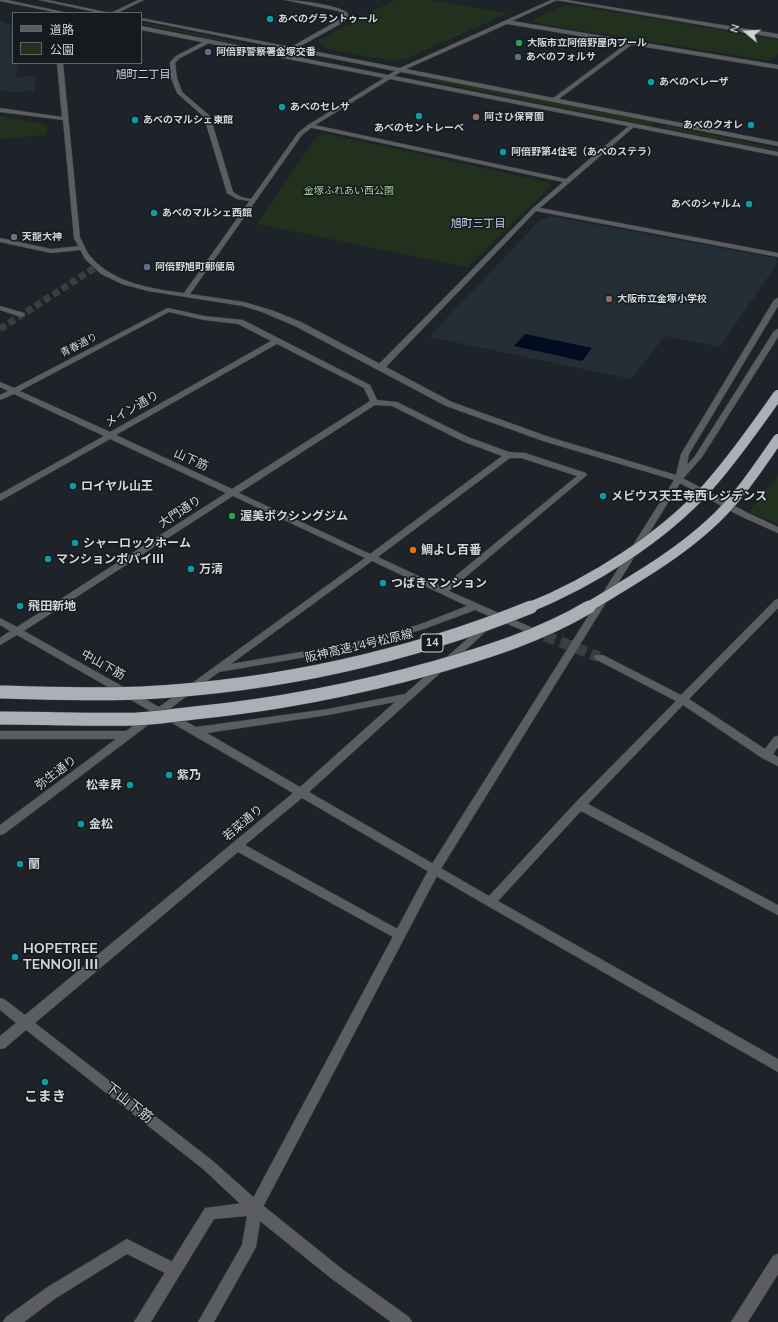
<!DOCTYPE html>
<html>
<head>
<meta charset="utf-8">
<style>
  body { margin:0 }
  #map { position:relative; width:778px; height:1322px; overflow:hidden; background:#1d2328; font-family:Mulish,"Noto Sans JP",sans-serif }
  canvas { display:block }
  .legend { position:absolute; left:12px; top:12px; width:130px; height:52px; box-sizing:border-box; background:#141a1e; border:1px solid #606568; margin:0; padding:5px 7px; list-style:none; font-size:12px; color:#d1d5d8 }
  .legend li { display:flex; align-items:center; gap:8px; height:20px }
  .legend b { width:20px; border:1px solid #606568 }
  .north { position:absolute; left:726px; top:12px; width:40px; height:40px; -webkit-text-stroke:3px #141a1e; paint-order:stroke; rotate:288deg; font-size:11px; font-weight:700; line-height:16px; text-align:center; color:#d1d5d8 }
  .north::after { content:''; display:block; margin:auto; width:14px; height:18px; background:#d1d5d8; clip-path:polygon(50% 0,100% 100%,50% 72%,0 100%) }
</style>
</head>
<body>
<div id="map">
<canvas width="778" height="1322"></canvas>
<ul class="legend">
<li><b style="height:5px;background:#5c5d60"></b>道路</li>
<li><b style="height:11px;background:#21311e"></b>公園</li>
</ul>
<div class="north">N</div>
</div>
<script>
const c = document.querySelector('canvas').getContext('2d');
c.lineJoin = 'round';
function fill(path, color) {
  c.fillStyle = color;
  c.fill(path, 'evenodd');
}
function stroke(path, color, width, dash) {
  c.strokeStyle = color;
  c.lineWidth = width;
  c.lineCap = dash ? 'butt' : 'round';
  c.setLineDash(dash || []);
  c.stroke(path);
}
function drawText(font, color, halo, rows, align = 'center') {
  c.font = font + ' Mulish,"Noto Sans JP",sans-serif';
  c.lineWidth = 3;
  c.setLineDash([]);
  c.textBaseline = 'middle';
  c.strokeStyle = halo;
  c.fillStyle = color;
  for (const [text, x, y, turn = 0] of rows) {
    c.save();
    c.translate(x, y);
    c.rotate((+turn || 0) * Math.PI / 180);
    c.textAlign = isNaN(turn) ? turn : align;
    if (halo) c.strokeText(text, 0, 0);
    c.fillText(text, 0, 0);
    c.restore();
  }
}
fill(new Path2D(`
  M 0,21 L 13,26 L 13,63 L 19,63 L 15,77 L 36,76 L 34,91 L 14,92 L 0,90 Z
  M 550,216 L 775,258 L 778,262 L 720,347 L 665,336 L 631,379 L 429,337 L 540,220 Z`), '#242e37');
fill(new Path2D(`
  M 394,0 L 431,0 L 508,13 L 406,59 L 387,60 L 323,48 L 318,41 Z
  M 573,5 L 778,40 L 778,54 L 772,60 L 765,60 L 535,23 L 533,20 L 563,6 Z
  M 141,22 L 365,68 L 242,45 L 141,24 Z
  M 428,78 L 655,122 L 651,126 L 426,80 Z
  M 0,116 L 39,123 L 47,126 L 47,135 L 0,139 Z
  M 666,125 L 778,149 L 778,151 L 663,128 Z
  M 328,134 L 547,182 L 551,186 L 467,267 L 257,224 L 318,135 Z
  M 778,475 L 778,524 L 751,513 L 750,510 Z`), '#21311e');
fill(new Path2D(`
  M 525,334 L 592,348 L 582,361 L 514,346 Z`), '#010c21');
stroke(new Path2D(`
  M 0,329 L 96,267`), '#383e42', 7, [7, 3.5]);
stroke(new Path2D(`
  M 545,636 L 599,657`), '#383e42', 11, [11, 5.5]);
const minor = new Path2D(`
  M 556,0 L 567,0 L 778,34 L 778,38 Z
  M 209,39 L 211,42 L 180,58 L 175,63 L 177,78 L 182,92 L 210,116 L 233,192 L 241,197 L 255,200 L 255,202 L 237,199 L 227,193 L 204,117 L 177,93 L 171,78 L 170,62 L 176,56 Z
  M 629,42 L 634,43 L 556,101 L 552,101 L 552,99 Z
  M 310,124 L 566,179 L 631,124 L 635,124 L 635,126 L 540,208 L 778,253 L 778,257 L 536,211 L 384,369 L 378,369 L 378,365 L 533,208 L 563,182 L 308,127 L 307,126 Z
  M 0,238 L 51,249 L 80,246 L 83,248 L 80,250 L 51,253 L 0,242 Z
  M 0,306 L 24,313 L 25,315 L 21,317 L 0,310 Z
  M 168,308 L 204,316 L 243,320 L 370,385 L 377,400 L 397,402 L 468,437 L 509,452 L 525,453 L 586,473 L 587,475 L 449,591 L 544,633 L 546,635 L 544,637 L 538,637 L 475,610 L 424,629 L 352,649 L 219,672 L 167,711 L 196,727 L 328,709 L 405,694 L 485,623 L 491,623 L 493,625 L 491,627 L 309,792 L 489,896 L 576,802 L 676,701 L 595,659 L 594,657 L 595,655 L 603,655 L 681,695 L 775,600 L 778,599 L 778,608 L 689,699 L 765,749 L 774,737 L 778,736 L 778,747 L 773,754 L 778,757 L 778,766 L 762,758 L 683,705 L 588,804 L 778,905 L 778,915 L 581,811 L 498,901 L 778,1059 L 778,1072 L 486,905 L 302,798 L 245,845 L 403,932 L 405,935 L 403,938 L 399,940 L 395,938 L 238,852 L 35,1023 L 213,1161 L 260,1203 L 342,1269 L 409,1317 L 412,1322 L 391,1322 L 332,1279 L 250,1213 L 203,1169 L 26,1030 L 5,1048 L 0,1049 L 0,1036 L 16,1023 L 0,1010 L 0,998 L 4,999 L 25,1015 L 293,793 L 160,716 L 4,834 L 0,835 L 0,825 L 116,739 L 0,739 L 0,731 L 126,731 L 152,712 L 17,635 L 0,645 L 0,638 L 10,631 L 0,625 L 0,618 L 17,627 L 226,493 L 110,439 L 0,501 L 0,494 L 104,436 L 14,394 L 0,400 L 0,395 L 8,391 L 0,387 L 0,382 L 14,388 ZM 169,312 L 204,320 L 238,324 L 271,341 L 110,432 L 20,391 ZM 277,344 L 364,388 L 370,401 L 232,489 L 116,435 ZM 375,405 L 392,406 L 462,441 L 502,456 L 370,554 L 239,493 ZM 510,458 L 521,458 L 577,476 L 442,587 L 378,557 ZM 233,496 L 365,558 L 159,707 L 24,631 ZM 372,561 L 467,606 L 418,625 L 352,643 L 231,664 ZM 395,702 L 300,787 L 207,733 L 328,715 Z
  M 679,476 L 746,512 L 778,527 L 778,533 L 740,516 L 676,481 L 675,479 Z
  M 127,1239 L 179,1265 L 181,1270 L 179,1275 L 174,1277 L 169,1275 L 127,1254 L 56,1298 L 24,1322 L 3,1322 L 6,1317 L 46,1288 Z
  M 778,1254 L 778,1274 L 748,1322 L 731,1322 L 773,1256 Z`);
const tertiary = new Path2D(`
  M 0,0 L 7,0 L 68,13 L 59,13 L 0,1 Z
  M 39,0 L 48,0 L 110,13 L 100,13 Z
  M 138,0 L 144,0 L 117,13 L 111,13 Z
  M 285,0 C 299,0 338,5 348,13 L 348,17 L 344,22 L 297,48 L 400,68 L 551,0 L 557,0 L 512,21 L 778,65 L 778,69 L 507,24 L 406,69 L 778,142 L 778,146 L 401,72 L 394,76 L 778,152 L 778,156 L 390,79 L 312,127 L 302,135 L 190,294 L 244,302 L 274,311 L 301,322 L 452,402 L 549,437 L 676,475 L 681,454 L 774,300 L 778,298 L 778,306 L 689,454 L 687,465 L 695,456 L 774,331 L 778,329 L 778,337 L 702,457 L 682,480 L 439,872 L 262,1209 L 256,1247 L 214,1322 L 198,1322 L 242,1245 L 247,1216 L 214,1219 L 151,1322 L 134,1322 L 205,1208 L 251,1202 L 430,867 L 674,480 L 543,441 L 446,406 L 295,326 L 262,312 L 243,306 L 148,291 L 122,284 L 101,274 L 85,259 L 74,238 L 63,120 L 0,112 L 0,108 L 62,117 L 57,63 L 63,63 L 80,238 C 84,244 86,252 91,257 C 113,283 152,289 184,293 L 298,133 L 308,125 L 384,78 L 141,30 L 141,26 L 388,75 L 395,71 L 141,20 L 141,18 L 291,47 L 344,17 L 344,14 L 338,11 Z`);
stroke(minor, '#3a3f44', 1);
stroke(tertiary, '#3a3f44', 1);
fill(minor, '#5c5d60');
fill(tertiary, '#5c5d60');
const motorwayBridgeFar1 = new Path2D(`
  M 528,608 C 592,582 662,538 708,487 C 734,458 756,426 778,395
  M 587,608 C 629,582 673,558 710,524 C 737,500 757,469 778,439`);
const motorwayBridge = new Path2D(`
  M 0,692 C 47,693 95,695 142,693 C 275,686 408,657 531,607
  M 0,718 C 46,718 91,720 137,719 C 156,718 175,715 194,713 C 276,705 357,689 436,667 C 488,652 542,635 589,607`);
stroke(motorwayBridgeFar1, '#3a3f44', 11, []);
stroke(motorwayBridge, '#3a3f44', 14, []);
stroke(motorwayBridgeFar1, '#adafb7', 10);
stroke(motorwayBridge, '#adafb7', 13);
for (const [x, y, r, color] of [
  [270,19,4,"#0f9aa8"],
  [519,43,4,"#2e9e5b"],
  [208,52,4,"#5c6f8a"],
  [518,57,4,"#5c6f8a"],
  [651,82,4,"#0f9aa8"],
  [282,107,4,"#0f9aa8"],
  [419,116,4,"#0f9aa8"],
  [476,117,4,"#8d6e63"],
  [135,120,4,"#0f9aa8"],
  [751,125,4,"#0f9aa8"],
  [503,152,4,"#0f9aa8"],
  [749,204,4,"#0f9aa8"],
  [154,213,4,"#0f9aa8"],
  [14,237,4,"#6b7280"],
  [147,267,4,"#5c6f8a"],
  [609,299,4,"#8d6e63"],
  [73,486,4,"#0f9aa8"],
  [603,496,4,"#0f9aa8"],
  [232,516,4,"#2e9e5b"],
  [75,543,4,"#0f9aa8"],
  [413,550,4,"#e8710a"],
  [48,559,4,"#0f9aa8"],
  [191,569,4,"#0f9aa8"],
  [383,583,4,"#0f9aa8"],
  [20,606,4,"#0f9aa8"],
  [169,775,4,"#0f9aa8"],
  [130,785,4,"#0f9aa8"],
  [81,824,4,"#0f9aa8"],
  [20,864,4,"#0f9aa8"],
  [15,957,4,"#0f9aa8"],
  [45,1082,4,"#0f9aa8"]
]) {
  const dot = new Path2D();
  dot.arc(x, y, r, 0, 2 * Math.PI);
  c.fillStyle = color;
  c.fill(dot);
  stroke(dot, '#141a1e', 1.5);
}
drawText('bold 10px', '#d1d5d8', '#141a1e', [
  ["あべのグラントゥール",278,19],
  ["大阪市立阿倍野屋内プール",527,43],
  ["阿倍野警察署金塚交番",216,52],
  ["あべのフォルサ",526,57],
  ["あべのベレーザ",659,82],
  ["あべのセレサ",290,107],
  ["阿さひ保育園",484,117],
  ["あべのマルシェ東館",143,120],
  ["あべのクオレ",743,125,"right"],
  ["あべのセントレーベ",419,128,"center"],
  ["阿倍野第4住宅（あべのステラ）",511,152],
  ["あべのシャルム",741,204,"right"],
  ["あべのマルシェ西館",162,213],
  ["天龍大神",22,237],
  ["阿倍野旭町郵便局",155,267],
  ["大阪市立金塚小学校",617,299]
], 'left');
drawText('10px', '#a6ce9d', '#141a1e', [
  ["金塚ふれあい西公園",349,191]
]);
drawText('10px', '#d1d5d8', '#141a1e', [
  ["青春通り",79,345,-27]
]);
drawText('11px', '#d3d5f2', '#141a1e', [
  ["旭町二丁目",143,75],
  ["旭町三丁目",478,224]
]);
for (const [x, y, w] of [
  [432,643,22]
]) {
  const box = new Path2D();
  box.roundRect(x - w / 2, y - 9, w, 18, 3);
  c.fillStyle = '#141a1e';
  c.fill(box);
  stroke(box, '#d1d5d8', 1);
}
drawText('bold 11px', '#d1d5d8', null, [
  ["14",432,643]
]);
drawText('12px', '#d1d5d8', '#141a1e', [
  ["メイン通り",132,409,-30],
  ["山下筋",191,460,24],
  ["大門通り",180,512,-33],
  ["阪神高速14号松原線",359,646,-13],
  ["中山下筋",103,665,29],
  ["弥生通り",56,773,-37],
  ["若菜通り",243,823,-40]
]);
drawText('bold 12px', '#d1d5d8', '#141a1e', [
  ["ロイヤル山王",81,486],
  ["メビウス天王寺西レジデンス",611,496],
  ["渥美ボクシングジム",240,516],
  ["シャーロックホーム",83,543],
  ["鯛よし百番",421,550],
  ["マンションポパイⅢ",56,559],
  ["万清",199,569],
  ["つばきマンション",391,583],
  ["飛田新地",28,606],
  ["紫乃",177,775],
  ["松幸昇",122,785,"right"],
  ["金松",89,824],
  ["蘭",28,864]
], 'left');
drawText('bold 14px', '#d1d5d8', '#141a1e', [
  ["HOPETREE",23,949],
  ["TENNOJI Ⅲ",23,965],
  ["こまき",45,1097,"center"]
], 'left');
drawText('14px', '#d1d5d8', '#141a1e', [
  ["下山下筋",129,1103,38]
]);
</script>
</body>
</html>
